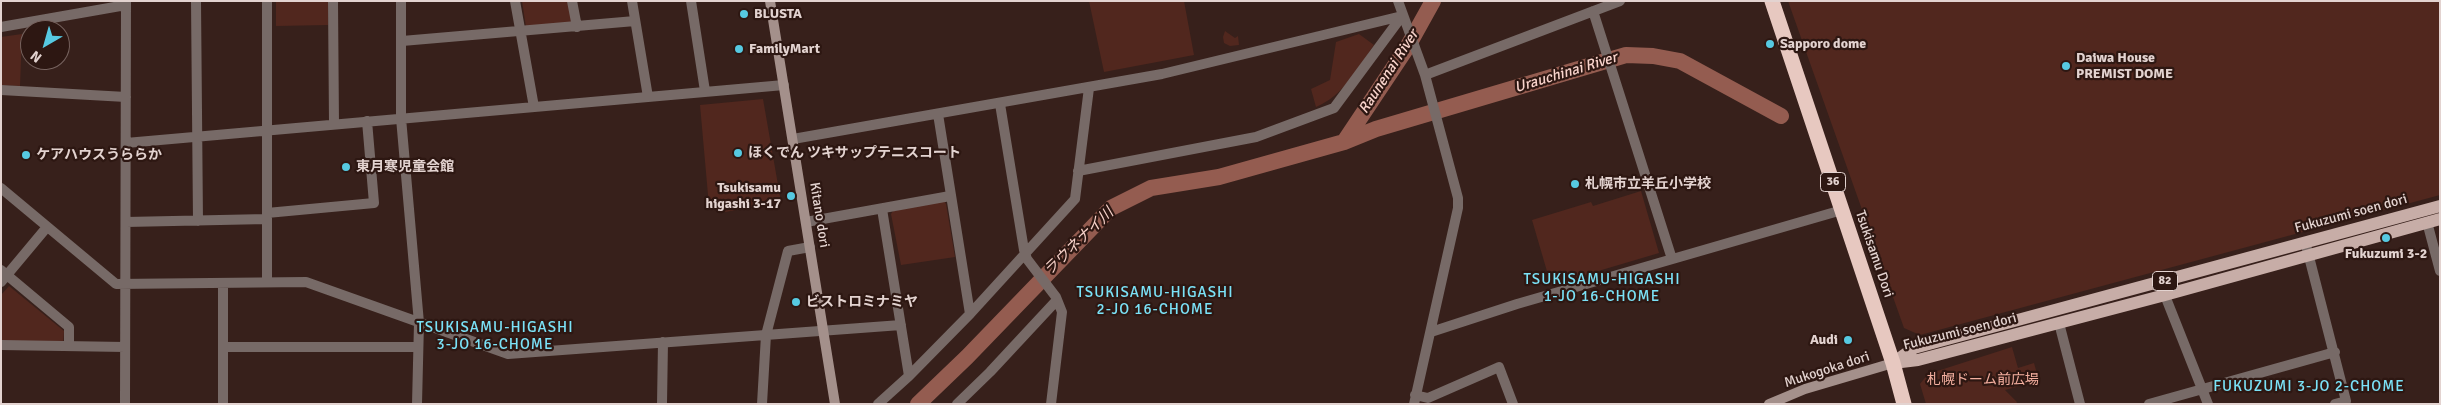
<!DOCTYPE html>
<html>
<head>
<meta charset="utf-8">
<style>
  body { margin:0 }
  #map { position:relative; width:2441px; height:405px; overflow:hidden; background:#37201b; font-family:Signika,sans-serif }
  canvas { display:block }
  .frame { position:absolute; inset:0; border:2px solid #e3d3d0; pointer-events:none }
  .north { position:absolute; left:20px; top:20px; width:50px; height:50px; box-sizing:border-box; background:#2d1712; border:1px solid #76625e; border-radius:50%; rotate:218deg; font-size:14px; font-weight:700; line-height:20px; text-align:center; color:#e3d3d0 }
  .north::after { content:''; display:block; margin:auto; width:18px; height:22px; background:#56c9e1; clip-path:polygon(50% 0,100% 100%,50% 72%,0 100%) }
</style>
</head>
<body>
<div id="map">
<canvas width="2441" height="405"></canvas>
<div class="frame"></div>
<div class="north">N</div>
</div>
<script>
const c = document.querySelector('canvas').getContext('2d');
c.lineJoin = 'round';
function fill(path, color) {
  c.fillStyle = color;
  c.fill(path, 'evenodd');
}
function stroke(path, color, width, dash) {
  c.strokeStyle = color;
  c.lineWidth = width;
  c.lineCap = dash ? 'butt' : 'round';
  c.setLineDash(dash || []);
  c.stroke(path);
}
function drawText(font, color, halo, rows, align = 'center') {
  c.font = font + ' Signika,"Noto Sans JP",sans-serif';
  c.lineWidth = 4.5;
  c.setLineDash([]);
  c.textBaseline = 'middle';
  c.strokeStyle = halo;
  c.fillStyle = color;
  for (const [text, x, y, turn = 0] of rows) {
    c.save();
    c.translate(x, y);
    c.rotate((+turn || 0) * Math.PI / 180);
    c.textAlign = isNaN(turn) ? turn : align;
    if (halo) c.strokeText(text, 0, 0);
    c.fillText(text, 0, 0);
    c.restore();
  }
}
fill(new Path2D(`
  M 276,1 L 328,1 L 328,25 L 276,26 Z
  M 522,1 L 569,1 L 573,23 L 526,27 Z
  M 1089,1 L 1184,1 L 1194,55 L 1104,72 Z
  M 1788,1 L 2440,1 L 2440,195 L 1920,335 L 1904,328 Z
  M 1225,31 L 1235,38 L 1238,36 L 1239,45 L 1230,46 L 1224,43 L 1223,37 Z
  M 22,34 L 20,86 L 1,85 L 1,37 Z
  M 1359,34 L 1374,45 C 1358,68 1343,96 1316,107 L 1311,89 L 1330,80 L 1336,42 Z
  M 763,99 L 781,202 L 725,212 L 709,206 L 700,105 Z
  M 1641,191 L 1659,253 L 1551,285 L 1532,220 L 1591,202 L 1593,206 Z
  M 944,201 L 946,204 L 955,257 L 901,265 L 891,214 L 893,211 Z
  M 9,286 L 64,331 L 63,344 L 1,342 L 1,295 Z
  M 2012,347 L 2018,368 L 2034,363 L 2039,381 L 2005,390 L 2017,402 L 2016,404 L 1926,404 L 1920,384 L 1928,374 Z`), '#51271e');
stroke(new Path2D(`
  M 1344,142 L 1408,46 L 1433,1
  M 918,404 L 967,357 L 1111,208 L 1151,188 L 1219,177 L 1344,142 L 1376,129 L 1626,55 L 1653,56 L 1680,61 L 1781,116`), '#945c50', 16);
stroke(new Path2D(`
  M 196,1 L 198,221
  M 267,1 L 267,281
  M 333,1 L 334,124
  M 401,1 L 401,118 L 419,323 L 417,404
  M 515,1 L 534,107
  M 572,1 L 577,27
  M 632,1 L 648,97
  M 691,1 L 705,91
  M 1398,1 L 1425,75 L 1458,198 L 1458,208 L 1414,404
  M 1593,11 L 1672,259
  M 1,27 L 126,5
  M 402,41 L 635,21
  M 1425,75 L 1620,1
  M 1,90 L 126,97
  M 1000,104 L 1024,250 L 1027,259 L 1056,297 L 1062,312 L 1051,404
  M 938,114 L 970,314
  M 793,139 L 1162,74 L 1402,16
  M 126,143 L 784,85
  M 1078,171 L 1256,137 L 1334,108 L 1402,16
  M 1,188 L 116,284 L 306,282 L 508,354 L 901,325
  M 882,209 L 909,376
  M 267,213 L 374,203 L 367,121
  M 126,222 L 267,219
  M 806,222 L 950,196
  M 2427,222 L 2440,271
  M 2307,249 L 2346,401 L 2335,404
  M 1,270 L 69,327 L 69,346
  M 1,282 L 47,227
  M 223,283 L 223,404
  M 2162,288 L 2208,404
  M 2059,323 L 2080,404
  M 1431,332 L 1517,304 L 1842,210
  M 1,345 L 125,347
  M 223,347 L 417,347
  M 1415,395 L 1428,398 L 1499,367 L 1513,404
  M 125,404 L 126,1
  M 662,404 L 663,342
  M 762,404 L 766,335 L 788,251 L 810,247
  M 878,404 L 909,376 L 970,314 L 1075,199 L 1089,88
  M 957,404 L 990,372 L 1057,300
  M 2149,404 L 2335,352`), '#776a67', 10);
stroke(new Path2D(`
  M 770,1 L 835,404
  M 1769,404 L 1805,389 L 1893,363`), '#a4908b', 10);
stroke(new Path2D(`
  M 1893,363 L 1914,348 L 2440,206
  M 1893,363 L 1918,360 L 2165,295 L 2440,219`), '#c7ada7', 12);
stroke(new Path2D(`
  M 1772,1 L 1893,363 L 1904,404`), '#e7c8c0', 15);
for (const [x, y, r, color] of [
  [744,14,5,"#56c9e1"],
  [1770,44,5,"#56c9e1"],
  [739,49,5,"#56c9e1"],
  [2066,66,5,"#56c9e1"],
  [738,153,5,"#56c9e1"],
  [26,155,5,"#56c9e1"],
  [346,167,5,"#56c9e1"],
  [1575,184,5,"#56c9e1"],
  [791,196,5,"#56c9e1"],
  [2386,238,5,"#56c9e1"],
  [796,302,5,"#56c9e1"],
  [1848,340,5,"#56c9e1"]
]) {
  const dot = new Path2D();
  dot.arc(x, y, r, 0, 2 * Math.PI);
  c.fillStyle = color;
  c.fill(dot);
  stroke(dot, '#2d1712', 2);
}
for (const [x, y, w] of [
  [1833,182,25],
  [2165,281,25]
]) {
  const box = new Path2D();
  box.roundRect(x - w / 2, y - 9.5, w, 19, 4);
  c.fillStyle = '#2d1712';
  c.fill(box);
  stroke(box, '#e3d3d0', 1);
}
drawText('bold 12px', '#e3d3d0', null, [
  ["36",1833,182],
  ["82",2165,281]
]);
drawText('bold 14px', '#e3d3d0', '#2d1712', [
  ["BLUSTA",754,14],
  ["Sapporo dome",1780,44],
  ["FamilyMart",749,49],
  ["Daiwa House",2076,58],
  ["PREMIST DOME",2076,74],
  ["ほくでん ツキサップテニスコート",748,153],
  ["ケアハウスうららか",36,155],
  ["東月寒児童会館",356,167],
  ["札幌市立羊丘小学校",1585,184],
  ["Tsukisamu",781,188,"right"],
  ["higashi 3-17",781,204,"right"],
  ["Fukuzumi 3-2",2386,254,"center"],
  ["ビストロミナミヤ",806,302],
  ["Audi",1838,340,"right"]
], 'left');
drawText('14px', '#e3d3d0', '#2d1712', [
  ["Fukuzumi soen dori",2351,214,-15],
  ["Kitano dori",819,215,81],
  ["Tsukisamu Dori",1874,254,71],
  ["Fukuzumi soen dori",1960,332,-14],
  ["Mukogoka dori",1827,370,-18]
]);
drawText('14px', '#f4af9f', '#2d1712', [
  ["札幌ドーム前広場",1983,380]
]);
drawText('italic 15px', '#f8d3cb', '#2d1712', [
  ["Raunenai River",1389,72,-57],
  ["Urauchinai River",1566,73,-17],
  ["ラウネナイ川",1079,242,-44]
]);
c.letterSpacing = '1px';
drawText('15px', '#7be2f7', '#2d1712', [
  ["TSUKISAMU-HIGASHI",1602,280],
  ["1-JO 16-CHOME",1602,297],
  ["TSUKISAMU-HIGASHI",1155,293],
  ["2-JO 16-CHOME",1155,310],
  ["TSUKISAMU-HIGASHI",495,328],
  ["3-JO 16-CHOME",495,345],
  ["FUKUZUMI 3-JO 2-CHOME",2309,387]
]);
c.letterSpacing = '0px';
</script>
</body>
</html>
